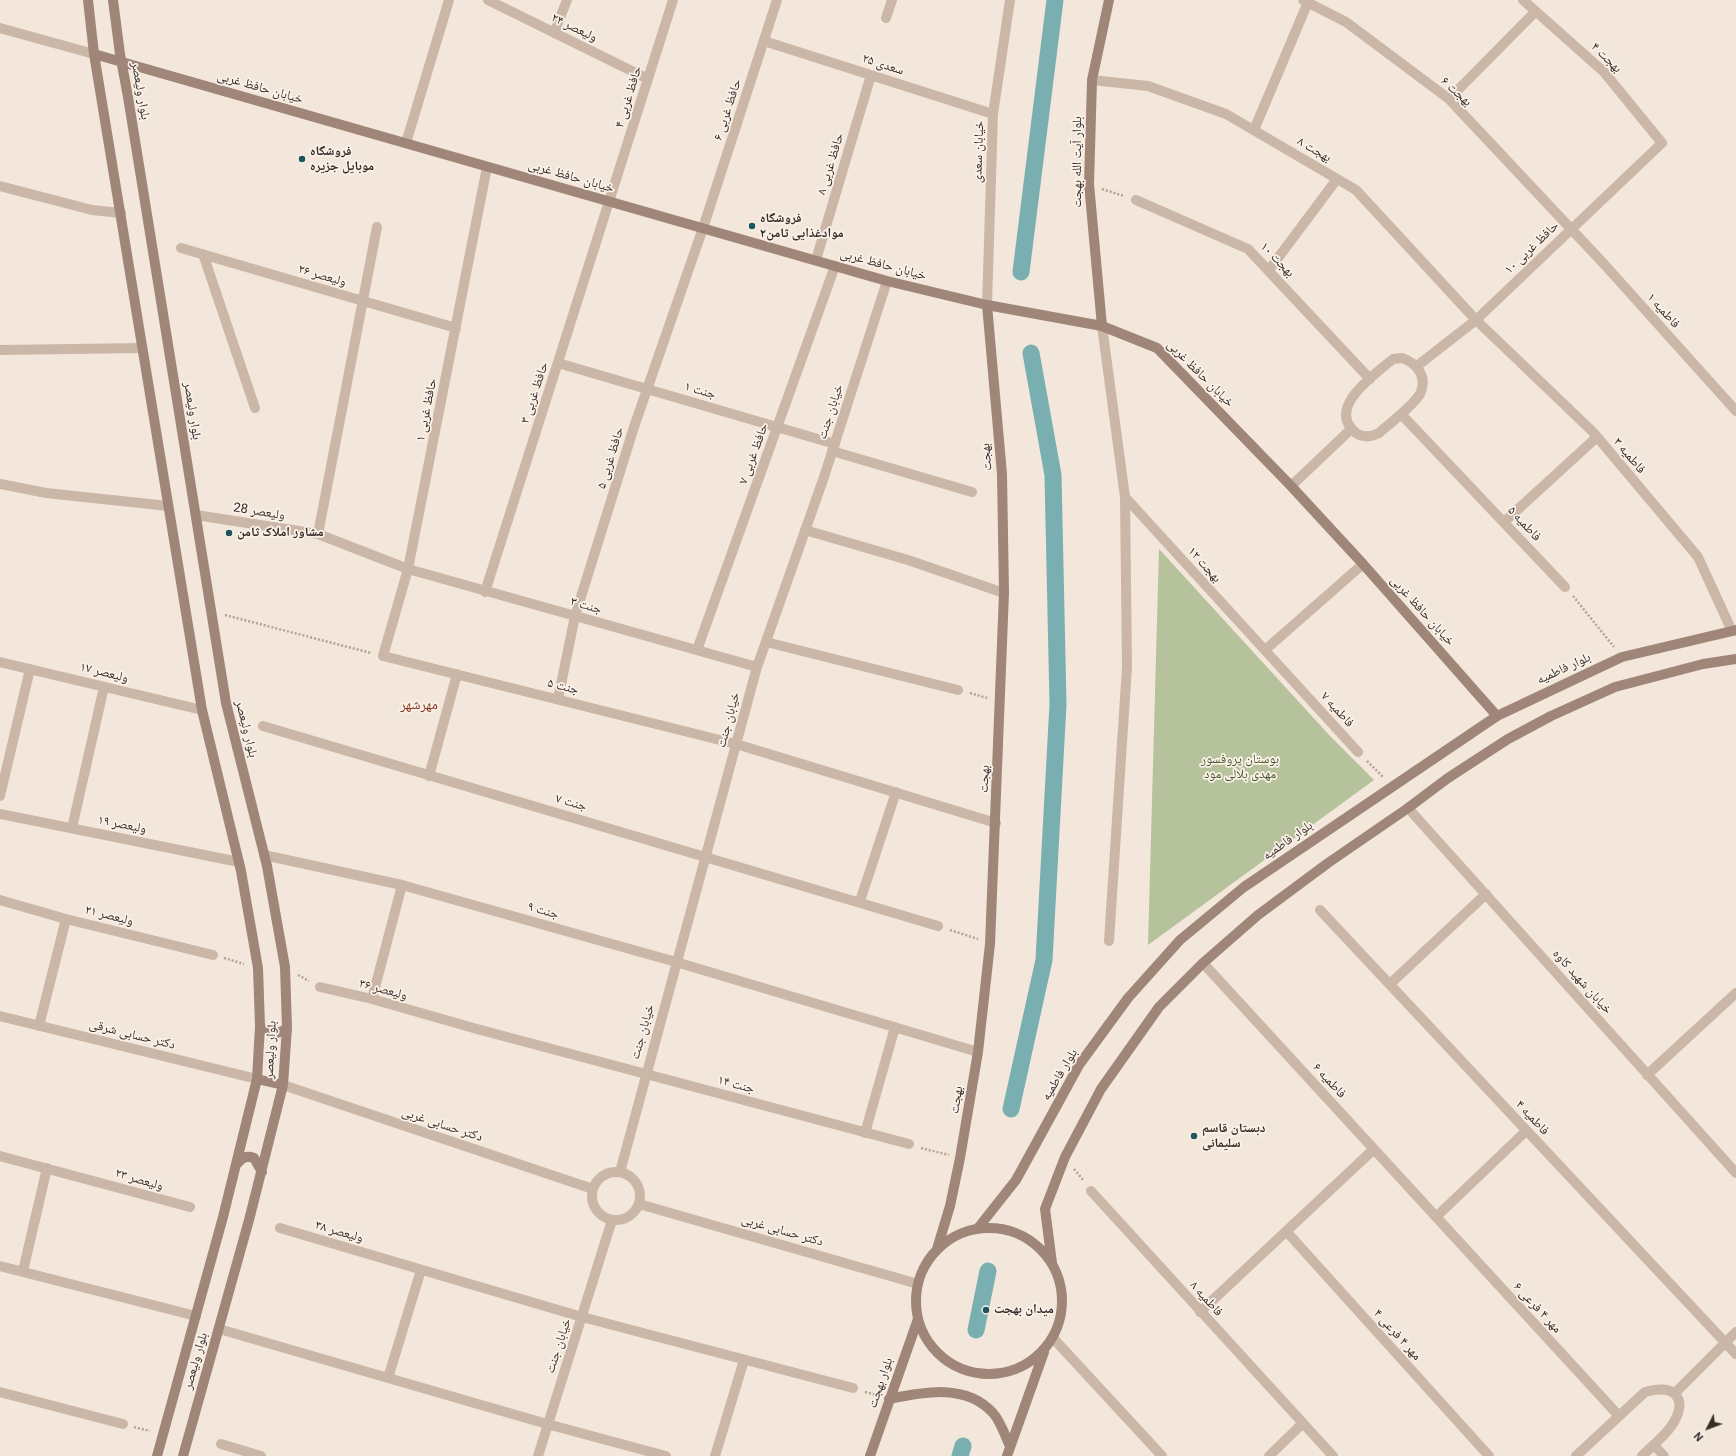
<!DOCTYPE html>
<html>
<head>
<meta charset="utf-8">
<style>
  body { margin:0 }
  #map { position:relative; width:1736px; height:1456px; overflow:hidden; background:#f3e7db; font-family:Roboto,sans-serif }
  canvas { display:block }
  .north { position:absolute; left:1688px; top:1408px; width:40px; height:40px; -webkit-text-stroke:3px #faf1e8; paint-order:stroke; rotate:228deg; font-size:11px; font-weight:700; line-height:16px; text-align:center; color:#372c28 }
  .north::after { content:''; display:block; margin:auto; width:14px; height:18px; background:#372c28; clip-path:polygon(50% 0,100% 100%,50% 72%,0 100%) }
</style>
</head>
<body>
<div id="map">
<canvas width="1736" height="1456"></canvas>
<div class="north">N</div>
</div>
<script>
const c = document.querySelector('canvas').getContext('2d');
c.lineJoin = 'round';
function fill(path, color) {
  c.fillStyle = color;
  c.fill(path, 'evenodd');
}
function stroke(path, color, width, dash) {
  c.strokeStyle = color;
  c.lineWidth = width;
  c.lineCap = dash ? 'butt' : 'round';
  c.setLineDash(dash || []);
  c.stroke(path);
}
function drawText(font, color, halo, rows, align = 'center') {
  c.font = font + ' Roboto,"Noto Naskh Arabic",sans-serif';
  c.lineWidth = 3.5;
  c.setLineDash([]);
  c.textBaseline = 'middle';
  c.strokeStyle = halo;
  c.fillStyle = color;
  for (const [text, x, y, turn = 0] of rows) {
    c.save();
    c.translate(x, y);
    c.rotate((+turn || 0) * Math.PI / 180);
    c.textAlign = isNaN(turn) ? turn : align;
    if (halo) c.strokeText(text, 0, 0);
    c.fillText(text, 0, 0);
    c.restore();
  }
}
fill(new Path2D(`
  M 1159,549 L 1330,736 L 1374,780 L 1148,945 Z`), '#b5c29b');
stroke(new Path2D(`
  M 1021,272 L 1055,0
  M 1011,1109 L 1044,960 L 1058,704 L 1053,475 L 1031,353
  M 976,1330 L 988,1271
  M 960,1456 L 963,1446`), '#79afb0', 17);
stroke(new Path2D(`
  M 1102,189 L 1124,196
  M 1573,596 L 1614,647
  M 225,615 L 371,653
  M 970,693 L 987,698
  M 1367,761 L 1383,777
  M 950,930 L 978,939
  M 224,958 L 244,964
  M 298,975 L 309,981
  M 921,1148 L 949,1155
  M 1074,1169 L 1084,1181
  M 865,1392 L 877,1395
  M 134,1427 L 150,1431`), '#b7a191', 2.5, [2, 2]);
stroke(new Path2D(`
  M 488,0 L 648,79
  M 1303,0 L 1346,22 L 1449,99 L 1604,264 L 1736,411
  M 886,18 L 892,0
  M 0,28 L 94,54
  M 554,33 L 567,0
  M 764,41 L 993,114
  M 1092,80 L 1148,86 L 1226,114 L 1356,190 L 1476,320 L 1593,432 L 1698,557 L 1732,631
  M 1449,99 L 1535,12
  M 1254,130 L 1308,2
  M 406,143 L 449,0
  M 487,167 L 408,569 L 383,656 L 736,744 L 996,823
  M 0,186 L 92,210 L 121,213
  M 1136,200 L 1248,249 L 1370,379
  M 181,248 L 456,328
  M 203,254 L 255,408
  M 816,260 L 871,75
  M 1269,270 L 1337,179
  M 987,305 L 993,114 L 1010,0
  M 1102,326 L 1125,497 L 1127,667 L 1109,941
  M 0,350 L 142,348
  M 1402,358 C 1417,363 1428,377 1420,394 C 1414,405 1389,424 1379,433 C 1371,437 1363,438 1356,433 C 1325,408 1375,374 1393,359 Z
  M 558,363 L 835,444
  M 1417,366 L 1476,320 L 1662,143 L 1604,72 L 1523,0
  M 1401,414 L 1565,587
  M 832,451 L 972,492
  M 0,484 L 46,493 L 168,506
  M 1291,486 L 1351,429
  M 1125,497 L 1358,752
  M 196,515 L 318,534 L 408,569 L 757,667
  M 1504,522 L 1597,437
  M 805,530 L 908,560 L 1004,593
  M 318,534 L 377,227
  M 485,592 L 673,0
  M 766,642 L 958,690
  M 697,650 L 835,266
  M 1265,650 L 1363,564
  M 0,662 L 202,710
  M 558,699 L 575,616 L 634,427 L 703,228 L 777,0
  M 263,726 L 938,926
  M 429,776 L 457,674
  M 0,796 L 30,669
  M 1408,808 L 1736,1173
  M 0,814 L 239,862
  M 72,828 L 104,687
  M 264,855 L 402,885 L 676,962 L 978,1052
  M 0,900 L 66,919 L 213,955
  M 860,901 L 896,792
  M 1320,910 L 1736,1354
  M 1203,963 L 1619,1416
  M 1390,984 L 1486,894
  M 320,987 L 372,999 L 477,1029 L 909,1144
  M 372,999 L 402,885
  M 39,1026 L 66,919
  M 1647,1075 L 1736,993
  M 865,1133 L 895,1027
  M 0,1156 L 190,1207
  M 620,1172 L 757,667 L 824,477 L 887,281
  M 1091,1191 L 1333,1456
  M 1436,1217 L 1526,1131
  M 280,1228 L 582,1317 L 853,1388
  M 1286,1231 L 1489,1456
  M 0,1266 L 196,1316
  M 23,1271 L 47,1168
  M 1200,1312 L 1374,1149
  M 219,1329 L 547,1424 L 666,1456
  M 1053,1338 L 1162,1456
  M 388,1378 L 421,1270
  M 0,1392 L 123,1424
  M 1675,1393 L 1736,1332
  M 221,1444 L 261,1456
  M 1654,1445 L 1664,1456
  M 538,1456 L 612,1220
  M 715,1456 L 744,1360
  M 1269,1456 L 1302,1424
  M 1576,1456 L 1645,1392 C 1673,1383 1690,1398 1672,1425 C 1665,1436 1652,1446 1642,1456`), '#cbb7a7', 10);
stroke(new Path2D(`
  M 0,1016 L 257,1079
  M 283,1085 L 593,1189
  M592 1196a24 24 0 1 1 48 0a24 24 0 1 1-48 0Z
  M 639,1204 L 918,1284`), '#cbb7a7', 10);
stroke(new Path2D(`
  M 88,0 L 94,54 L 202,710 L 241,871 L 258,968 L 260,1026 L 257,1079 L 223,1217 L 157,1456
  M 113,0 L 120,54 L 128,97 L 226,703 L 267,866 L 285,967 L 287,1028 L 283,1085 L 249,1220 L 183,1456
  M 94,54 L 887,281 L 987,305 L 1102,326 L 1157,348 L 1291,486 L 1363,564 L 1497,716
  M 1102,326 L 1089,184 L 1092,80 L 1109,0
  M 260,1026 C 270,1035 276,1036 287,1028
  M 257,1079 L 283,1085
  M 236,1165 C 242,1158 246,1155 254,1158 L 262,1172
  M916 1301a73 73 0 1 1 146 0a73 73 0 1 1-146 0Z
  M 978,1228 L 1016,1180 L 1079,1065 L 1128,998 L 1180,940 L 1244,887 L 1497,716 L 1622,657 L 1736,630
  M 937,1249 L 950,1206 L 960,1158 L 978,1052 L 990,944 L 1004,593 L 1002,474 L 987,305
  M 1052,1263 L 1045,1209 L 1065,1157 L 1101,1089 L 1159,1007 L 1203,963 L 1258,915 L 1328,863 L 1408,808 L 1448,778 L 1508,739 L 1551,716 L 1615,687 L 1703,664 L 1736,659
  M 889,1399 C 924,1392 966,1383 993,1413 C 1001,1422 1005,1436 1010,1446
  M 870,1456 L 918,1319
  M 1007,1456 L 1044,1352`), '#9f8678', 10);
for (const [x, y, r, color] of [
  [302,159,4,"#1c565a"],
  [752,226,4,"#1c565a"],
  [229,533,4,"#1c565a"],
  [1194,1136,4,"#1c565a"],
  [986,1310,4,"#1c565a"]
]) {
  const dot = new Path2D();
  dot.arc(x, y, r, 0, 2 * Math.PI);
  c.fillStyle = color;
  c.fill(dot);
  stroke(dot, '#faf1e8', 1.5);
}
drawText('13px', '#372c28', '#faf1e8', [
  ["ولیعصر ۲۴",574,28,26],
  ["بهجت ۴",1606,58,44],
  ["سعدی ۲۵",883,65,18],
  ["خیابان حافظ غربی",260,88,16],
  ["بلوار ولیعصر",140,91,80],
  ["بهجت ۶",1456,92,42],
  ["حافظ غربی ۴",629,97,-73],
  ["حافظ غربی ۶",728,110,-72],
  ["بهجت ۸",1314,150,30],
  ["خیابان سعدی",979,152,-88],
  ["بلوار آیت الله بهجت",1078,162,-90],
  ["حافظ غربی ۸",831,164,-73],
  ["خیابان حافظ غربی",571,177,16],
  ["حافظ غربی ۱۰",1532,248,-44],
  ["بهجت ۱۰",1277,260,46],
  ["خیابان حافظ غربی",883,265,15],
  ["ولیعصر ۲۶",322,276,16],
  ["فاطمیه ۱",1663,311,48],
  ["خیابان حافظ غربی",1200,374,45],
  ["جنت ۱",700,391,16],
  ["حافظ غربی ۳",535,393,-72],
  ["حافظ غربی ۱",427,410,-79],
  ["بلوار ولیعصر",192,411,81],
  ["خیابان جنت",831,412,-72],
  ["حافظ غربی ۷",754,454,-70],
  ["فاطمیه ۳",1629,456,50],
  ["بهجت",987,457,-95],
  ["حافظ غربی ۵",611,458,-73],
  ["ولیعصر 28",259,512,9],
  ["فاطمیه ۵",1524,524,47],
  ["بهجت ۱۲",1204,565,48],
  ["جنت ۳",586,606,16],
  ["خیابان حافظ غربی",1422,611,48],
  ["بلوار فاطمیه",1564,669,-25],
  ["ولیعصر ۱۷",104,673,14],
  ["جنت ۵",563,687,14],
  ["فاطمیه ۷",1337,710,48],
  ["خیابان جنت",729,720,-75],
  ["بلوار ولیعصر",246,729,76],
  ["بهجت",985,779,-87],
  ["جنت ۷",571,803,16],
  ["ولیعصر ۱۹",122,825,11],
  ["بلوار فاطمیه",1288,841,-35],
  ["جنت ۹",543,911,16],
  ["ولیعصر ۲۱",109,916,14],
  ["خیابان شهید کاوه",1582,982,48],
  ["ولیعصر ۳۶",383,990,15],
  ["خیابان جنت",643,1032,-74],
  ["دکتر حسابی شرقی",132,1035,14],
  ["بلوار ولیعصر",271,1050,-87],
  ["بلوار فاطمیه",1060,1075,-59],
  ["فاطمیه ۶",1329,1081,47],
  ["جنت ۱۴",736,1085,15],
  ["بهجت",957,1100,-81],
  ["فاطمیه ۴",1532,1118,47],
  ["دکتر حسابی غربی",442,1125,18],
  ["ولیعصر ۲۳",139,1180,16],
  ["دکتر حسابی غربی",782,1231,16],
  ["ولیعصر ۳۸",339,1232,16],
  ["فاطمیه ۸",1206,1299,48],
  ["مهر ۴ فرعی ۶",1537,1308,47],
  ["مهر ۴ فرعی ۴",1397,1335,48],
  ["خیابان جنت",559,1346,-72],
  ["بلوار ولیعصر",196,1361,-74],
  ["بلوار بهجت",881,1383,-71]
]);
drawText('bold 13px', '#372c28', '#faf1e8', [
  ["فروشگاه",310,152],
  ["موبایل جزیره",310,167],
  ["فروشگاه",760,219],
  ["موادغذایی ثامن۲",760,234],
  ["مشاور املاک ثامن",237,533],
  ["دبستان قاسم",1202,1129],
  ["سلیمانی",1202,1144],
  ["میدان بهجت",994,1310]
], 'left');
drawText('13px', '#47562b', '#faf1e8', [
  ["بوستان پروفسور",1240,760],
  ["مهدی بلالی مود",1240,775]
]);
drawText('14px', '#88361f', '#faf1e8', [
  ["مهرشهر",419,705]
]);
</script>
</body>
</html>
